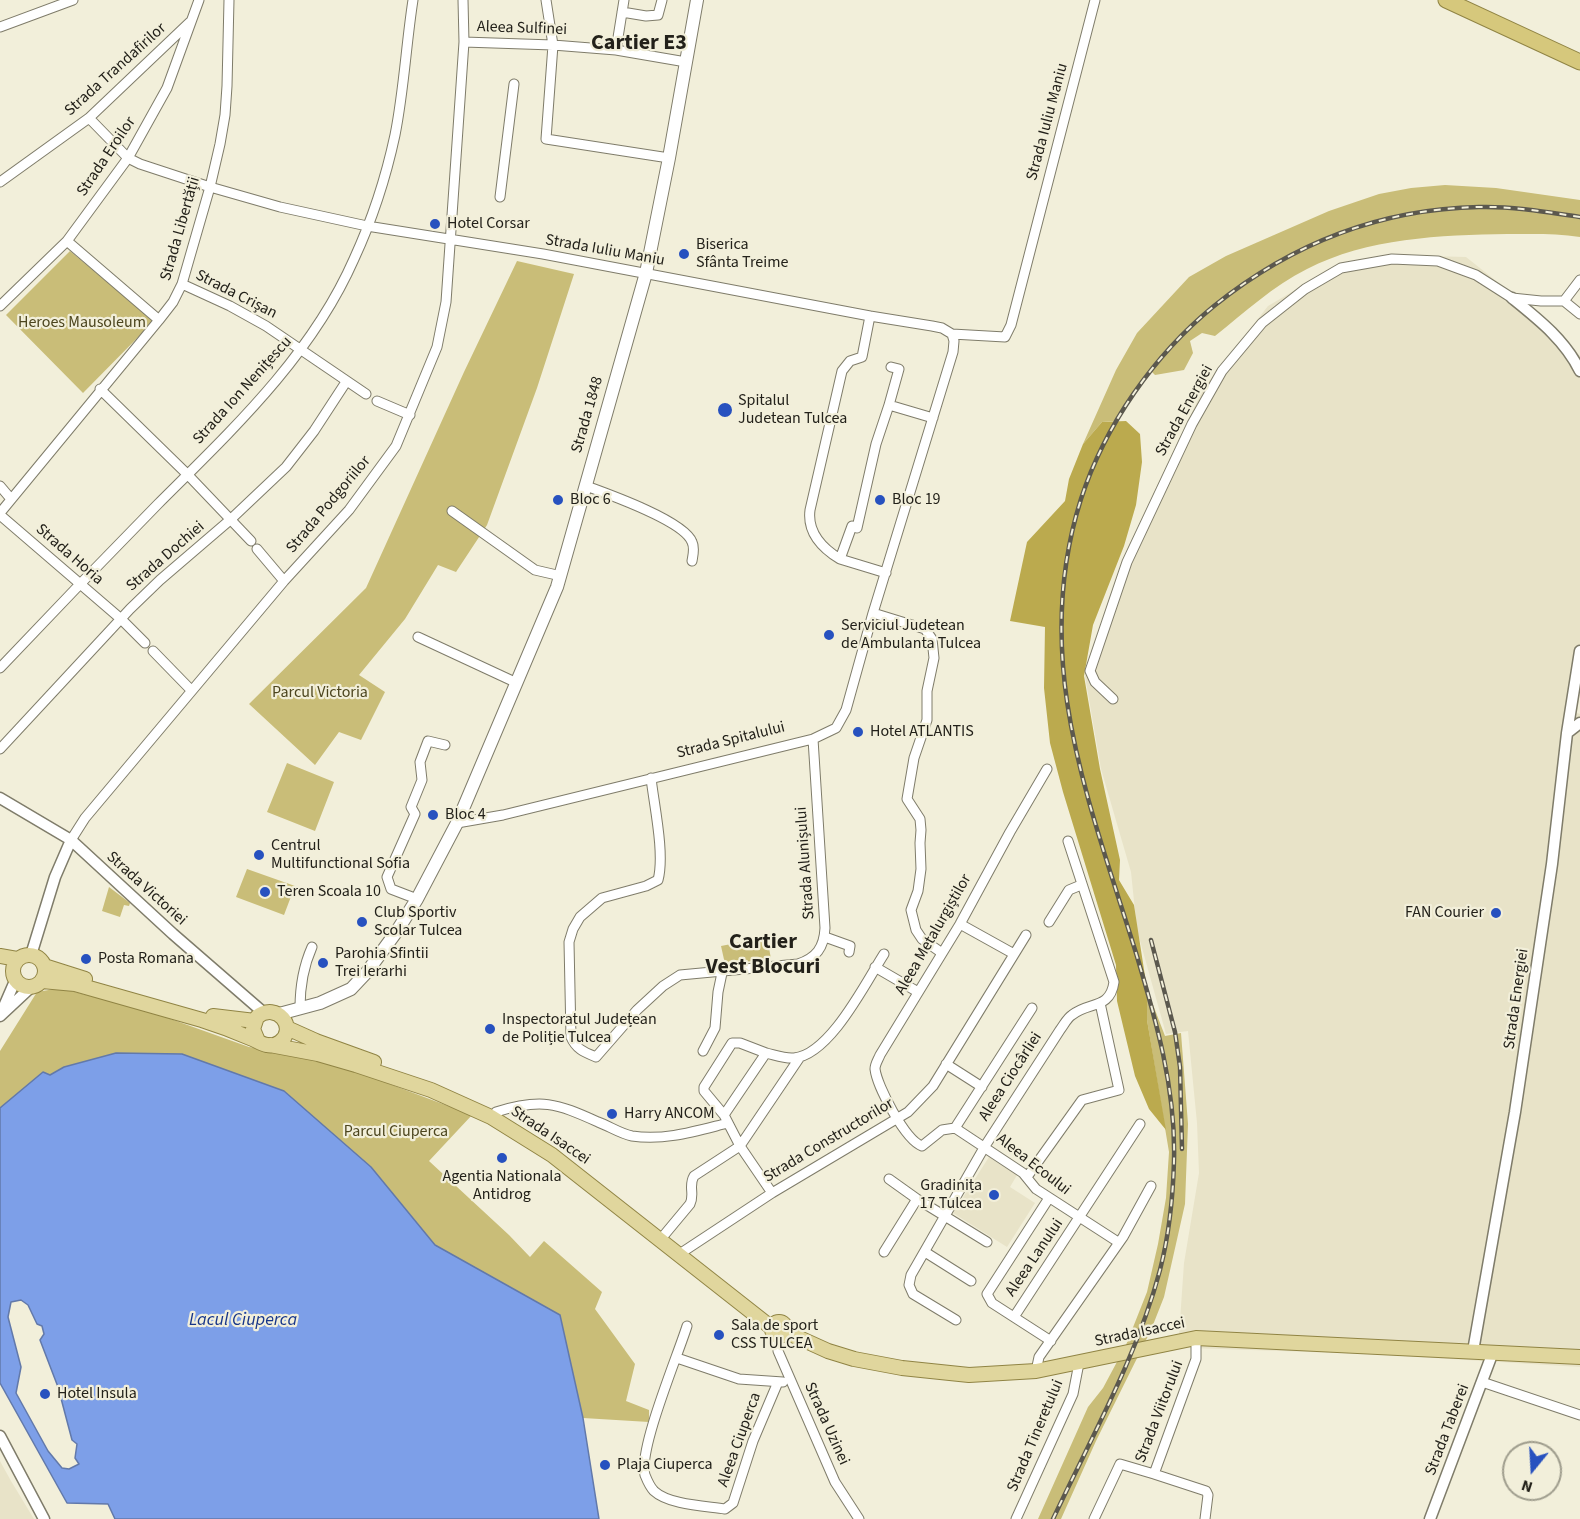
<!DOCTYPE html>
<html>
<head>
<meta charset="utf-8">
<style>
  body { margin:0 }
  #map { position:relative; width:1580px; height:1519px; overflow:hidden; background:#f2efda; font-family:"Source Sans 3",sans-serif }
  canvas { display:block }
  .north { position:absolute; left:1502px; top:1441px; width:60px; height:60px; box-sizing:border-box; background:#f2efda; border:2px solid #9f9d8d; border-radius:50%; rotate:198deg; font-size:16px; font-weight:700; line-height:24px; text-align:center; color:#23211a }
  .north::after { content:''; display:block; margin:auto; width:21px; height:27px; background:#2751bf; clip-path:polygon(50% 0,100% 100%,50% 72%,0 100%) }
</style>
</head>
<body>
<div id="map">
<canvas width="1580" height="1519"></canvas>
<div class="north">N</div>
</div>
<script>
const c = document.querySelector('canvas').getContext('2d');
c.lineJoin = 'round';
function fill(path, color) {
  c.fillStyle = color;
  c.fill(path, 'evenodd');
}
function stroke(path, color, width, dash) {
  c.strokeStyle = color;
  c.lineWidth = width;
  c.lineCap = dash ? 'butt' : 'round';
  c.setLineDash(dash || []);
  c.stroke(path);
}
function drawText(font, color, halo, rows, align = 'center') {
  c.font = font + ' "Source Sans 3",sans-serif';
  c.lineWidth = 4.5;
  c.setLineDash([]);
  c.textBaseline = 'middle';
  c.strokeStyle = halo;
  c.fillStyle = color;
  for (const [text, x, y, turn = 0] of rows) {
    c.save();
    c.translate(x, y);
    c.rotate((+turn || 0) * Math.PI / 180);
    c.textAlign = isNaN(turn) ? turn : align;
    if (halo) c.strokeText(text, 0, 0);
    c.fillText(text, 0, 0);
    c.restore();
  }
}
fill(new Path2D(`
  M 1390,255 L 1466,257 L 1558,330 L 1580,356 L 1580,692 L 1577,713 L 1580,714 L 1580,1367 L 1370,1354 L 1191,1348 L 1179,1335 L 1184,1263 L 1199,1173 L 1197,1123 L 1188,1031 L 1166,1034 L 1137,930 L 1131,872 L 1101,769 L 1085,676 L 1128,547 L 1203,389 L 1268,306 L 1336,266 Z
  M 989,1157 L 1017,1175 L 1010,1187 L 1035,1203 L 1007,1247 L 953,1213 Z
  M 0,1461 L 11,1481 L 34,1519 L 0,1519 Z`), '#e8e3c8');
fill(new Path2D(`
  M 1445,185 L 1496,188 L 1580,200 L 1580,237 C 1556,233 1531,234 1507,234 C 1441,235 1367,238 1307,269 C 1273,286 1245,312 1215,336 L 1202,333 L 1190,341 L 1193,353 L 1184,370 L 1155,375 L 1151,371 L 1117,421 L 1102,422 L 1083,444 L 1116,370 L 1137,333 L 1189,277 L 1226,256 L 1329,211 L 1379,194 L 1411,188 Z
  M 70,251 L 154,321 L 83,393 L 6,315 Z
  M 517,261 L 574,274 L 537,388 L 487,525 L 456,572 L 438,565 L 405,619 L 359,675 L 385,692 L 361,740 L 339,732 L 315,765 L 249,704 L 366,588 L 464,372 Z
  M 287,763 L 334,782 L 315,831 L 267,812 Z
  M 247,869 L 295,886 L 284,915 L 236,897 Z
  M 109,887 L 130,903 L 129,906 L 124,905 L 120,917 L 102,911 Z
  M 767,937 L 771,959 L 725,964 L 721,946 Z
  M 60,988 L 154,1013 L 249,1047 L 281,1052 L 355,1071 L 472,1115 L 429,1161 L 509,1235 L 530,1257 L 544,1241 L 602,1292 L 595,1309 L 635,1364 L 626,1401 L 649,1410 L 649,1422 L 583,1418 L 560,1315 L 435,1245 L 371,1167 L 284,1091 L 64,1067 L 0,1108 L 0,1051 L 37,992 Z
  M 1147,989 L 1165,1036 L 1181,1033 L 1188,1124 L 1185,1204 L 1164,1297 L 1151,1330 L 1096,1441 L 1061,1519 L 1038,1519 L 1088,1407 L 1103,1388 L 1126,1345 L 1147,1292 L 1158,1244 L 1166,1198 L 1169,1152 L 1147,1020 Z`), '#c9bd78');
fill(new Path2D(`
  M 1126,421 L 1140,434 L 1142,462 L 1136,505 L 1124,546 L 1093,625 L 1084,676 L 1100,769 L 1120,860 L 1119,880 L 1134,905 L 1147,989 L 1147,1020 L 1166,1130 L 1149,1109 L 1135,1076 L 1117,1001 L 1116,965 L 1063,792 L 1050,743 L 1044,688 L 1045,627 L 1010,621 L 1027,542 L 1065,501 L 1069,479 L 1083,444 L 1102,422 Z`), '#bbaa4e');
const water = new Path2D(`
  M 116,1053 L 182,1054 L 284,1091 L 371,1167 L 435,1245 L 560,1315 L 583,1418 L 599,1519 L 115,1519 L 108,1504 L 67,1503 L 0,1383 L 0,1108 L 43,1072 L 50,1075 L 64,1067 ZM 21,1300 L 28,1305 L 37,1324 L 42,1326 L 44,1334 L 40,1340 L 58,1387 L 72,1440 L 77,1444 L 75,1458 L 79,1464 L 69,1469 L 62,1468 L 48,1451 L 16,1393 L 21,1367 L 8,1317 L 11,1302 Z`);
fill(water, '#7d9fe8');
stroke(water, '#6279aa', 1.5);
const minor = new Path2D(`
  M 546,0 L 553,45 L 546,139 L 669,158
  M 622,12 L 646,16 L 658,15 L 662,0
  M 0,27 L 73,0
  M 464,42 L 553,45 L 616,50 L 686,62
  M 616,50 L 624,0
  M 89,118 L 128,158 L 140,164 L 210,187 L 280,207 L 367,226 L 543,254 L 870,316 L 932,326 L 942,328 L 952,334 L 1005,337 L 1011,325 L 1095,0
  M 0,182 L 89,118 L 190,22
  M 500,197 L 514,84
  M 67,241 L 159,320
  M 182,284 L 230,306 L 266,326 L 366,394
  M 1564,301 L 1580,280
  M 0,306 L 67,241 L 128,158 L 167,88 L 199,0
  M 891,367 L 899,369 L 889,405 L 933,418
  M 100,389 L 188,475 L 251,541
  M 377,401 L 410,415
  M 0,486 L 11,499
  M 586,486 C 608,494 684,521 692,542 C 695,548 693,555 692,561
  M 452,511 L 535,570 L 561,576
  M 0,513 L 159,320 L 173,302 L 182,284 L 210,187 L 220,144 L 225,115 L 227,86 L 229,0
  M 0,515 L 121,619 L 145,643
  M 257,549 L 284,581
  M 840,559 C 822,548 807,533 810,510 L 842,371 L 850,361 L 862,357 L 870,316
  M 886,573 L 840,559 L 852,526 L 857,528 L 876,444 L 889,405
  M 873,613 L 925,629 L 932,639 L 934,658 L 927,691 L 927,720 L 914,758 L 907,799 L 920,819 L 921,830 L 920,843 L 921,869 L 918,891 L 911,910 L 916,930 L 922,939 L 942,953
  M 418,637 L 517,683
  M 153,651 L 191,690
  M 0,668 C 52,613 104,559 157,505 C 231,431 311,357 354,259 C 372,220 386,177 395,135 C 404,90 406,45 413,0
  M 1113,699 L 1095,682 L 1090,671 L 1127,562 L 1192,424 L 1222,371 L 1262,323 L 1305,289 L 1341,268 L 1392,259 L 1438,261 L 1476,275 L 1512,298 L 1541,301 L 1564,301 L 1580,314
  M 0,749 L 130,609 L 160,580 L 230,520 L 286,467 L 314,431 L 346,382
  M 1047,769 L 1010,832 L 960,924 L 880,1055 C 878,1060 875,1064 875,1069 C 877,1086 905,1140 922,1146 L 942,1130 L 955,1128 L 1023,1173 L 1036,1189 L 1118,1242
  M 651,778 C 654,805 665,854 658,880 L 646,886 L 602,898 L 580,917 L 573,929 L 569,942 L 571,1037 C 576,1049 584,1052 596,1057 L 637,1010 L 663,986 L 680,975 L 798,964 C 816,958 824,948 825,928 L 813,739
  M 457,823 L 503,815 L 813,739 L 836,728 L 846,710 L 873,613 L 953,352 L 954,341 L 952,334
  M 71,840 L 85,818 L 284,581 L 349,510 L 396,446 L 437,347 L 446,302 L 464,42 L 463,0
  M 417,899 L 391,889 L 387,877 L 415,814 L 411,807 L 422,780 L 420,762 L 428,741 L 445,745
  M 1049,922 L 1069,890 L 1081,885
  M 960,924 L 1014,954
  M 825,937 L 850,946 L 849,952
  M 875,967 L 918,992
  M 300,1008 C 300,988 304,965 312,947
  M 703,1051 L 715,1028 L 718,992 L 722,973
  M 766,1053 C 775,1055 785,1059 794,1058 C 830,1055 866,982 884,954
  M 946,1064 L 982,1087
  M 496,1112 C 541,1098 556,1103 598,1122 C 609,1126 621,1134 632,1136 C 665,1141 696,1131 728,1123
  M 724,1115 L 766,1053 L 740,1043 L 732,1043 L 704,1087 L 704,1091 L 724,1115 L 740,1146 L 772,1193
  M 955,1128 L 1032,1008
  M 1027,1177 L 1082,1100 L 1119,1090 L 1100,1003
  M 889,1179 L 917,1199 L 987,1242
  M 1049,1198 L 987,1294 L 992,1303 L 1051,1341
  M 665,1234 L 690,1204 C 695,1194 688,1186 694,1176 L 740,1146 L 800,1057
  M 884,1252 L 917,1199
  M 925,1252 L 971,1281
  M 678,1255 L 772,1193 L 908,1112 L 933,1086 L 1026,935
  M 1014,1317 L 1140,1124
  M 956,1320 L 913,1294 L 909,1285 L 911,1275 L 985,1146 L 1060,1030 C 1064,1025 1067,1018 1072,1015 C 1089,1001 1110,1010 1114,982 L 1068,841
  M 687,1326 C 678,1355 638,1450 645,1475 C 647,1480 651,1488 654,1491 C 669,1505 706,1506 725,1509 L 733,1503 L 753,1441 L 778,1382
  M 777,1336 L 778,1351 L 835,1482 L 859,1519
  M 677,1358 L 739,1379 L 783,1382
  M 1036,1371 L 1039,1357 L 1123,1237 L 1151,1186
  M 1482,1382 L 1580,1415
  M 1154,1474 L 1206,1491 L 1208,1495 L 1205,1519
  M 1016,1519 L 1073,1394 L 1079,1363
  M 1094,1519 L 1120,1464 L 1154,1474 L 1196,1359 L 1196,1338`);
const tertiary = new Path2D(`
  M 1512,298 C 1538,319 1565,340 1580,371
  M 1567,733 L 1580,723
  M 0,798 L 71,840 L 173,934 L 264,1013
  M 31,955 L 55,877 L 71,840
  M 2,1011 L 15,981
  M 0,1016 L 30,988
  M 1473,1351 L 1515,1112 L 1552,864 L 1567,733 L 1580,651
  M 0,1436 L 44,1519
  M 1430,1519 L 1493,1352`);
const secondary = new Path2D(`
  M 279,1014 L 320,1003 L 351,989 L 367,972 L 397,931 L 417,899 L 457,823 L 557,587 L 646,273 L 669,158 L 697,0`);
const primary = new Path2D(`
  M13 971a16 16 0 1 1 32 0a16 16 0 1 1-32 0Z
  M 0,956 L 17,959
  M 44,966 L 85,979
  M 42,981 L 75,984 L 202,1020 C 218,1025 234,1031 250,1038 C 256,1040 261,1044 267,1045 C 271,1046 276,1045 280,1042 C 298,1028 277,1001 257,1017 L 253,1029 L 258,1041
  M 213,1016 L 255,1021
  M 287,1028 L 316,1041 L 374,1062
  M 270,1045 L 318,1054 L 356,1065 L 431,1090 L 491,1117 L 552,1155 L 772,1328
  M772 1329a7 7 0 1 1 14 0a7 7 0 1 1-14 0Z
  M 786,1332 L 828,1351 L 854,1359 L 902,1368 L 969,1375 L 1036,1371 L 1196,1338 L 1580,1357`);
const trunk = new Path2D(`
  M 1446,0 L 1580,62`);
stroke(minor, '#7f7c6a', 11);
stroke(tertiary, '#7f7c6a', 13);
stroke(secondary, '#7f7c6a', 14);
stroke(primary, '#908444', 16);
stroke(trunk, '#908444', 17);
stroke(minor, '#fff', 9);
stroke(tertiary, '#fff', 10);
stroke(secondary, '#fff', 12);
stroke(primary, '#e0d69d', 14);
stroke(trunk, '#d6c87c', 15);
const rail = new Path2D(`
  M 1151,940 L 1175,1032 L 1180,1067 L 1182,1149
  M 1053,1519 C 1091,1438 1137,1357 1160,1270 C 1169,1235 1173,1197 1174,1161 C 1176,1089 1156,1020 1136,953 C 1089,801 1030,660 1081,499 C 1105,425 1154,355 1214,306 C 1291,244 1380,209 1479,207 C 1512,206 1547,212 1580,217`);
stroke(rail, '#5b584e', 4.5);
stroke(rail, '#f2efda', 2, [7]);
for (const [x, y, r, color] of [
  [435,224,6,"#2751bf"],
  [684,254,6,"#2751bf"],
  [725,410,8,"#2751bf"],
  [558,500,6,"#2751bf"],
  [880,500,6,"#2751bf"],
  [829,635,6,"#2751bf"],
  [858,732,6,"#2751bf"],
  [433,815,6,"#2751bf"],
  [259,855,6,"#2751bf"],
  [265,892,6,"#2751bf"],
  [1496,913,6,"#2751bf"],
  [362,922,6,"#2751bf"],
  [86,959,6,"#2751bf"],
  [323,963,6,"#2751bf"],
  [490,1029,6,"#2751bf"],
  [612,1114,6,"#2751bf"],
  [502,1158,6,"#2751bf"],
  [994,1195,6,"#2751bf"],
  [719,1335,6,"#2751bf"],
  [45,1394,6,"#2751bf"],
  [605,1465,6,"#2751bf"]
]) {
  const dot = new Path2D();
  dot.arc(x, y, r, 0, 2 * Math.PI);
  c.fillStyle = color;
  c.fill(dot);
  stroke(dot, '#f2efda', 2);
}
drawText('16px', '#23211a', '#f2efda', [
  ["Aleea Sulfinei",522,29,2],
  ["Strada Trandafirilor",116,70,-42],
  ["Strada Iuliu Maniu",1048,122,-75],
  ["Strada Eroilor",107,157,-56],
  ["Strada Libertății",181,229,-74],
  ["Strada Iuliu Maniu",605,251,10],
  ["Strada Crișan",236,295,27],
  ["Strada Ion Nenițescu",243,391,-48],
  ["Strada Energiei",1185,411,-61],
  ["Strada 1848",588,415,-74],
  ["Strada Podgoriilor",329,505,-50],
  ["Strada Horia",69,555,41],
  ["Strada Dochiei",166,557,-41],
  ["Strada Spitalului",731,741,-14],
  ["Strada Alunișului",806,863,-94],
  ["Strada Victoriei",146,889,42],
  ["Aleea Metalurgiștilor",934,935,-60],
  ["Strada Energiei",1517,999,-82],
  ["Aleea Ciocârliei",1011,1077,-57],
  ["Strada Isaccei",550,1136,34],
  ["Strada Constructorilor",829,1141,-31],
  ["Aleea Ecoului",1033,1165,38],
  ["Aleea Lanului",1035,1258,-56],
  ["Strada Isaccei",1140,1333,-12],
  ["Strada Viitorului",1160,1412,-69],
  ["Strada Uzinei",826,1424,66],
  ["Strada Taberei",1448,1430,-69],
  ["Strada Tineretului",1036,1436,-67],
  ["Aleea Ciuperca",740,1440,-70]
]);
drawText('16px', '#23211a', '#f2efda', [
  ["Hotel Corsar",447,224],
  ["Biserica",696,245],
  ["Sfânta Treime",696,263],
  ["Spitalul",738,401],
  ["Judetean Tulcea",738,419],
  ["Bloc 6",570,500],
  ["Bloc 19",892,500],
  ["Serviciul Judetean",841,626],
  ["de Ambulanta Tulcea",841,644],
  ["Hotel ATLANTIS",870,732],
  ["Bloc 4",445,815],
  ["Centrul",271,846],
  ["Multifunctional Sofia",271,864],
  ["Teren Scoala 10",277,892],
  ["Club Sportiv",374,913],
  ["Scolar Tulcea",374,931],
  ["FAN Courier",1484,913,"right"],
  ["Parohia Sfintii",335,954],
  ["Trei Ierarhi",335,972],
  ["Posta Romana",98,959],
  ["Inspectoratul Județean",502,1020],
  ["de Poliție Tulcea",502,1038],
  ["Harry ANCOM",624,1114],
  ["Agentia Nationala",502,1177,"center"],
  ["Antidrog",502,1195,"center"],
  ["Gradinița",982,1186,"right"],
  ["17 Tulcea",982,1204,"right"],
  ["Sala de sport",731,1326],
  ["CSS TULCEA",731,1344],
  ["Hotel Insula",57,1394],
  ["Plaja Ciuperca",617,1465]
], 'left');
drawText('16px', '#4c451e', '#f2efda', [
  ["Heroes Mausoleum",82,323],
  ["Parcul Victoria",320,693],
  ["Parcul Ciuperca",396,1132]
]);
drawText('italic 18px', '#173689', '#f2efda', [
  ["Lacul Ciuperca",243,1321]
]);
drawText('bold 22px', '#23211a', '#f2efda', [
  ["Cartier E3",639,44],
  ["Cartier",763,943],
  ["Vest Blocuri",763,968]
]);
</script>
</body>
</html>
